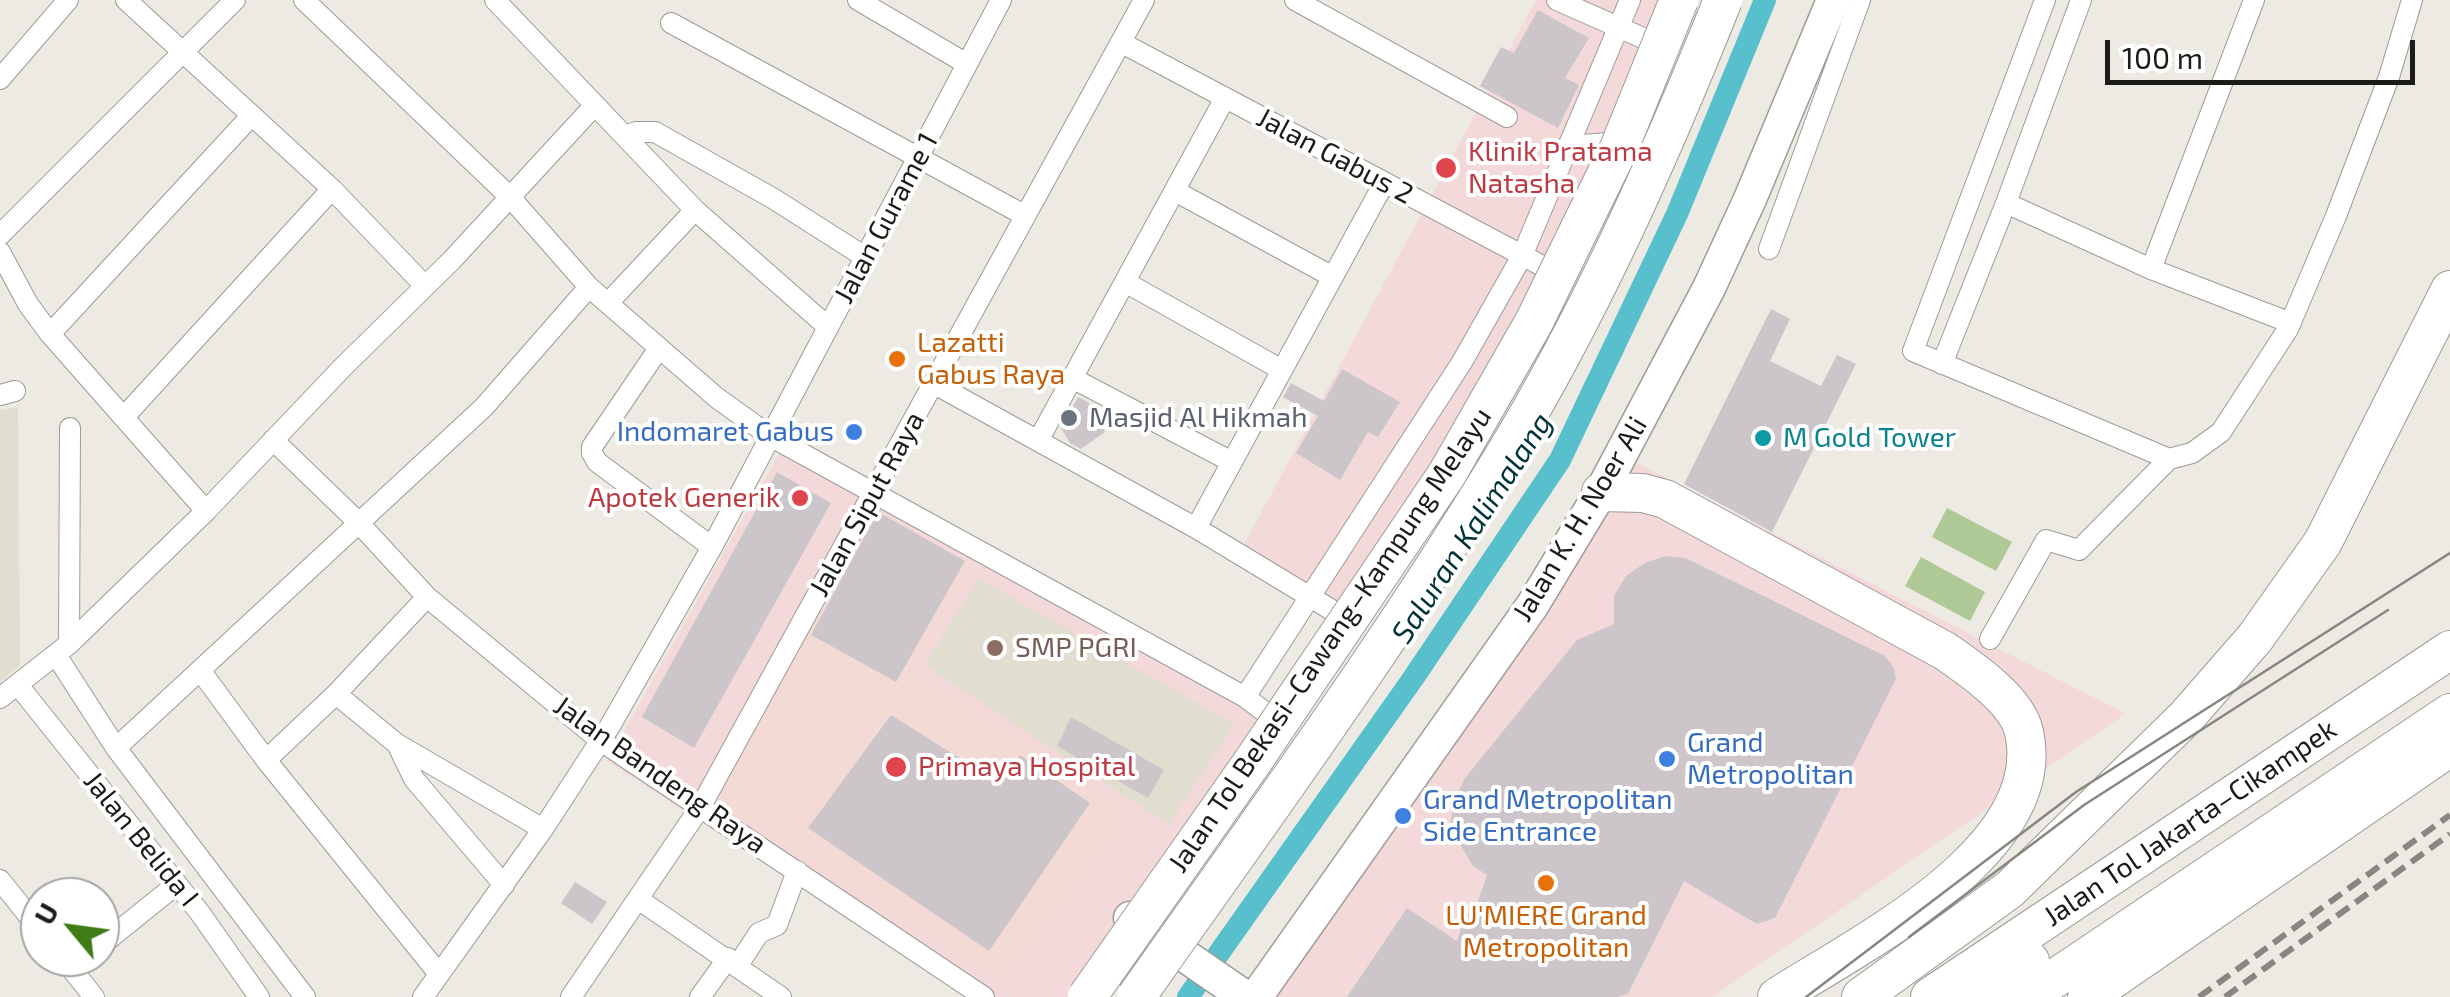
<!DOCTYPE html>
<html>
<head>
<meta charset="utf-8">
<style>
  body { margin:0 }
  #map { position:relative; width:2450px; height:997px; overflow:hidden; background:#eceae3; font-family:"Exo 2",sans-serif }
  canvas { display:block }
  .north { position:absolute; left:20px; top:877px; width:100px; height:100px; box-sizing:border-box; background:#fff; border:2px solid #a4a4a3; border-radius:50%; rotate:299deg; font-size:28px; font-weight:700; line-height:40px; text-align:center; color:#1b1b18 }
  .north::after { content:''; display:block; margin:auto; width:35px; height:45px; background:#407c16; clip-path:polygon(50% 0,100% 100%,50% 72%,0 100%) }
  .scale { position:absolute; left:2105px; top:40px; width:310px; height:45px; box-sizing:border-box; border:5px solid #1b1b18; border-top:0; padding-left:12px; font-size:30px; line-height:35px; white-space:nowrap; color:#1b1b18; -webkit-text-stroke:8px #fff; paint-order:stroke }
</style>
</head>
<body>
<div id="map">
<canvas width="2450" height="997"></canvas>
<div class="north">U</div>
<div class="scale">100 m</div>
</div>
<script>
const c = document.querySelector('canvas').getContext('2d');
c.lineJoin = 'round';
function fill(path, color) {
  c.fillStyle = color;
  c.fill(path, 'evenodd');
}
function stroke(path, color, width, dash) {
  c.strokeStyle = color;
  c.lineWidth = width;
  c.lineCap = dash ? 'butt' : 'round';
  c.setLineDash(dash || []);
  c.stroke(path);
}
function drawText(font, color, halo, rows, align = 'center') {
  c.font = font + ' "Exo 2",sans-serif';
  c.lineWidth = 8;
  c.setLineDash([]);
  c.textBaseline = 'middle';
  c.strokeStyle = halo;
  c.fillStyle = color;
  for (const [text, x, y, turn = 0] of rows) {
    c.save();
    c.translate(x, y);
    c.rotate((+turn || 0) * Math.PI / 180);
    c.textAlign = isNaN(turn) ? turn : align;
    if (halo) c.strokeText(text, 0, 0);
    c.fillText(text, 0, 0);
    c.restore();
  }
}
fill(new Path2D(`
  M 1536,0 L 1668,0 L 1548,269 L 1340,615 L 1240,552 Z
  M 785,443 L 1270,716 L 1080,997 L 962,997 L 965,993 L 607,761 Z
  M 1631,460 L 2126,714 L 1712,997 L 1269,997 Z`), '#f4d9db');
fill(new Path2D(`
  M 18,407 L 20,665 L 0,682 L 0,410 Z
  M 979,579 L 1234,724 L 1169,825 L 924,665 Z`), '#e1ddcf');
fill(new Path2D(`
  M 879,511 L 974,567 L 913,672 L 1020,735 L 1134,816 L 1002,984 L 709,799 Z`), '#f4dad4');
fill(new Path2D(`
  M 1947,508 L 2012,542 L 1996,571 L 1932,537 Z
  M 1921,557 L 1985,592 L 1970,621 L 1905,586 Z`), '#afc996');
stroke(new Path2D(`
  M 1188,997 L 1414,677 L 1560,460 L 1677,214 L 1765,0`), '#57c0cc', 22);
fill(new Path2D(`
  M 1538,10 L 1589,38 L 1565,78 L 1579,85 L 1558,128 L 1480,86 L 1501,47 L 1514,53 Z
  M 1771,309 L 1790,319 L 1770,361 L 1821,386 L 1837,355 L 1856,364 L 1772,532 L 1684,484 Z
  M 1342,369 L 1400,402 L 1378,437 L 1368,432 L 1340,480 L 1296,453 L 1318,416 L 1283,397 L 1291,383 L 1324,401 Z
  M 1078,397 L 1088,402 L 1105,432 L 1081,449 L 1070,443 L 1061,428 Z
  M 777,472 L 831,503 L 694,748 L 642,717 Z
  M 878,512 L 965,561 L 896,682 L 811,635 Z
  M 1665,556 L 1685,558 L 1731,580 L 1885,656 L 1894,668 L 1896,679 L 1775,918 L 1757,924 L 1684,881 L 1628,994 L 1617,997 L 1347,997 L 1407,908 L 1457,941 L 1465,914 L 1477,904 L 1487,875 L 1473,866 L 1450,828 L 1453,803 L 1465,778 L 1577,640 L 1614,624 L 1614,596 L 1626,576 L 1645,563 Z
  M 891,715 L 1001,784 L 1020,755 L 1090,803 L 989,951 L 808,828 Z
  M 1071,717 L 1164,770 L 1148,798 L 1057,746 Z
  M 575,882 L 607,902 L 592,924 L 561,903 Z`), '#ccc6cb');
const street = new Path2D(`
  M 126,0 L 332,189 L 425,286
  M 304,0 L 510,197 L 589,287 L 717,398 L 770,436 L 1245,697 L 1270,716
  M 495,0 L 695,210 L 828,327
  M 858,0 L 967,64
  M 1295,0 L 1507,117
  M 1557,0 L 1652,42
  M 2045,0 L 1913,351 L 2169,459 L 2192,453 L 2221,432 L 2288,329 L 2336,216 L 2389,77 L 2412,0
  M 671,23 L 1024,215
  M 1122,43 L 1548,269
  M 0,79 L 68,0
  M 625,136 L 636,132 L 655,132 L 774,199 L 865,257
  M 1567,146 L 1609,143
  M 1175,191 L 1333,277
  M 2006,203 L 2151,269 L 2291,323
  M 0,235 L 235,0
  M 1769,249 L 1860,0
  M 0,252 L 28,304 L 50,334 L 206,511
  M 2151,269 L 2254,0
  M 1125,282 L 1282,370
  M 608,303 L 695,210
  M 50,334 L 252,115
  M 659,348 L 592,447 L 592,453 L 597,462 L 712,547
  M 1942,364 L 2006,203 L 2081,0
  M 1072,378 L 1232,462
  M 933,383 L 1196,528 L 1340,615
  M 0,395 L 15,391
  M 124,417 L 332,189
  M 273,440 L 358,522 L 427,597 L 601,741 L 984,997
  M 1038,441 L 1225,98
  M 1196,528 L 1384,183
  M 1990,639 L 2046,540 L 2079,550 L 2169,459
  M 69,644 L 70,428
  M 56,655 L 116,748 L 305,997
  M 200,670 L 266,760 L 439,974
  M 18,685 L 200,913 L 259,997
  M 336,694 L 397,744 L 543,829
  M 1245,697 L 1462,362 L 1522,256 L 1630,0
  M 0,698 L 69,644 L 206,511 L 343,367 L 452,260 L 594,106
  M 397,744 L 414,779 L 504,885
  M 116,748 L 484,407 L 589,287
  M 266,760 L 336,694 L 427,597
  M 0,880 L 40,930
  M 638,899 L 781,997
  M 100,946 L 177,884
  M 62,957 L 94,997
  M 738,965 L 759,933 L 777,925 L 797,871
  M 423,997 L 543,829 L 610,726 L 712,547 L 1001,0
  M 571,997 L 701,806 L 1144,0
  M 700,997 L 728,958`);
const primary = new Path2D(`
  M 1130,918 L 1245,997
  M 1256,997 L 1532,606 L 1601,492 L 1709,288 L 1750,199 L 1833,0`);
const highway = new Path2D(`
  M 1601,492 L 1643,493 L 1665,499 L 1945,651 C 1971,669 2017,700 2024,732 C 2051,850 1858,945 1777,997
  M 1861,997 L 2010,889 L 2186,717 L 2255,638 L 2323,542 L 2450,290
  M 1930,997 L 2450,650
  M 1978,997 L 2030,961
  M 2027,997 L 2450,713
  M 2087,997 L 2450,747`);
stroke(street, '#9d9b95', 22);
stroke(primary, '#9d9b95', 35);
stroke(highway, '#9d9b95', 40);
stroke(street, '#fff', 20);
stroke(primary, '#fff', 32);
stroke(highway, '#fff', 38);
stroke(new Path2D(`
  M 1909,937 L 2084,805 L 2388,610
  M 1806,997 L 2076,792 L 2450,553`), '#888681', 2.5);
stroke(new Path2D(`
  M 2199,997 L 2450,815
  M 2225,997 L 2450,834`), '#888681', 6, [15, 8]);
const highwayBridge = new Path2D(`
  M 1087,997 L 1251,764 L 1447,474 L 1534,322 L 1619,148 L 1679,0
  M 1136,997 C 1260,821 1387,648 1499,464 C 1589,317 1659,160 1723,0`);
stroke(highwayBridge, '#9d9b95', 40, []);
stroke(highwayBridge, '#fff', 38);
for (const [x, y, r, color] of [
  [1446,168,12,"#e0444e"],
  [897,359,10,"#e8710a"],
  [1069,418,10,"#6b7280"],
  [854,432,10,"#3f7fe0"],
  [1763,438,10,"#0f9aa8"],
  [800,498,10,"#e0444e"],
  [995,648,10,"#8d6e63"],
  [1667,759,10,"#3f7fe0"],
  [896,767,12,"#e0444e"],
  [1403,816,10,"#3f7fe0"],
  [1546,883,10,"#e8710a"]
]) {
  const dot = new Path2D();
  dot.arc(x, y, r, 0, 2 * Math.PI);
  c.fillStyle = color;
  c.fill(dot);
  stroke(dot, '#fff', 4);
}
drawText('28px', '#be3a42', '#fff', [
  ["Klinik Pratama",1468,152],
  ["Natasha",1468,184],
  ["Apotek Generik",780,498,"right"],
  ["Primaya Hospital",918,767]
], 'left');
drawText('28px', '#1b1b18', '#fff', [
  ["Jalan Gabus 2",1335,156,28],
  ["Jalan Gurame 1",886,218,-62],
  ["Jalan Siput Raya",867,504,-61],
  ["Jalan K. H. Noer Ali",1580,519,-59],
  ["Jalan Tol Bekasi–Cawang–Kampung Melayu",1330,640,-56],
  ["Jalan Bandeng Raya",660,775,35],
  ["Jalan Tol Jakarta–Cikampek",2190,823,-34],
  ["Jalan Belida I",141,839,51]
]);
drawText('28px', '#c56008', '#fff', [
  ["Lazatti",917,343],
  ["Gabus Raya",917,375],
  ["LU'MIERE Grand",1546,916,"center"],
  ["Metropolitan",1546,948,"center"]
], 'left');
drawText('28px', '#5b616d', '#fff', [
  ["Masjid Al Hikmah",1089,418]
], 'left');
drawText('28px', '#366cbe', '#fff', [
  ["Indomaret Gabus",834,432,"right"],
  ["Grand",1687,743],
  ["Metropolitan",1687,775],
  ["Grand Metropolitan",1423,800],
  ["Side Entrance",1423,832]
], 'left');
drawText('28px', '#0d838f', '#fff', [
  ["M Gold Tower",1783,438]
], 'left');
drawText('28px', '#785e54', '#fff', [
  ["SMP PGRI",1015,648]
], 'left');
drawText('italic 30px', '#003338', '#fff', [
  ["Saluran Kalimalang",1472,528,-57]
]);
</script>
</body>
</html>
